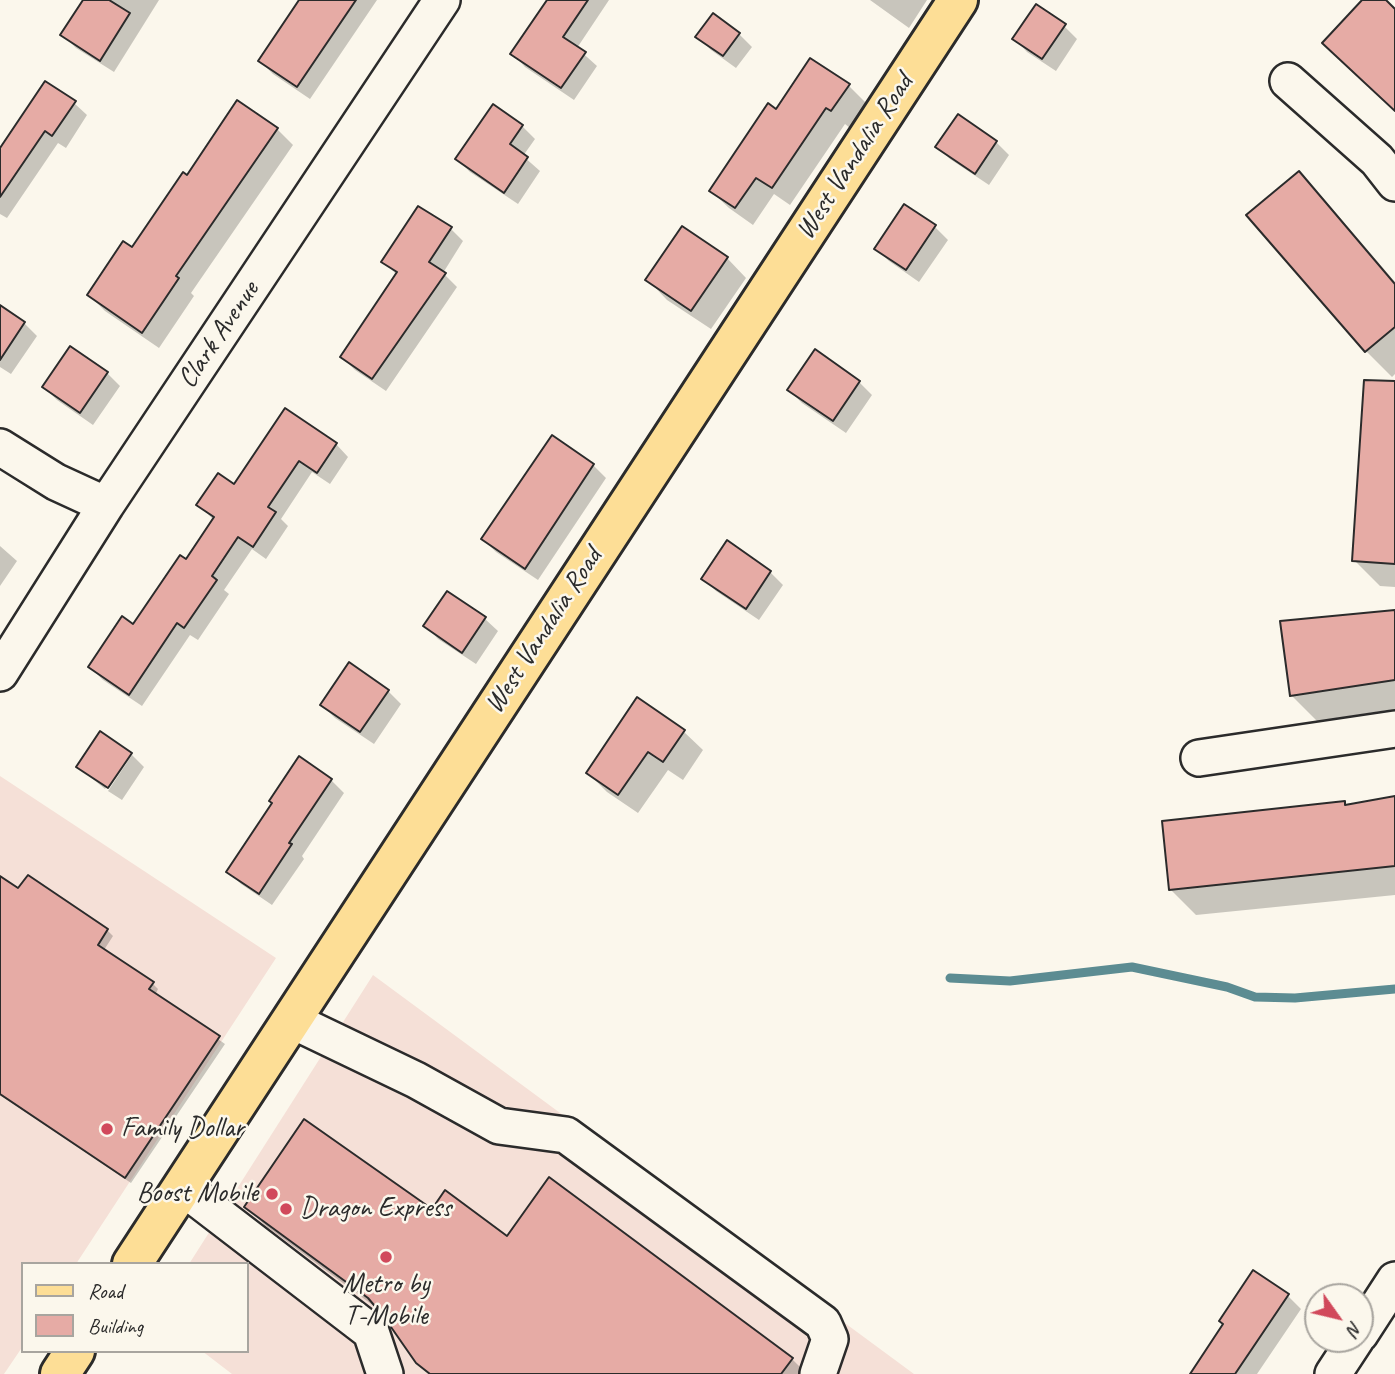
<!DOCTYPE html>
<html>
<head>
<meta charset="utf-8">
<style>
  body { margin:0 }
  #map { position:relative; width:1395px; height:1374px; overflow:hidden; background:#fbf7ec; font-family:Caveat,sans-serif }
  canvas { display:block }
  .legend { position:absolute; left:21px; top:1262px; width:228px; height:91px; box-sizing:border-box; background:#fbf7ec; border:2px solid #a8a59f; margin:0; padding:9px 12px; list-style:none; font-size:21px; color:#2b2b2b }
  .legend li { display:flex; align-items:center; gap:14px; height:35px }
  .legend b { width:35px; border:2px solid #a8a59f }
  .north { position:absolute; left:1304px; top:1283px; width:70px; height:70px; box-sizing:border-box; background:#fbf7ec; border:2px solid #a8a59f; border-radius:50%; rotate:124deg; font-size:19px; font-weight:700; line-height:28px; text-align:center; color:#2b2b2b }
  .north::after { content:''; display:block; margin:auto; width:24px; height:32px; background:#d1495b; clip-path:polygon(50% 0,100% 100%,50% 72%,0 100%) }
</style>
</head>
<body>
<div id="map">
<canvas width="1395" height="1374"></canvas>
<ul class="legend">
<li><b style="height:9px;background:#fdde96"></b>Road</li>
<li><b style="height:19px;background:#e6aba5"></b>Building</li>
</ul>
<div class="north">N</div>
</div>
<script>
const c = document.querySelector('canvas').getContext('2d');
c.lineJoin = 'round';
function fill(path, color) {
  c.fillStyle = color;
  c.fill(path, 'evenodd');
}
function stroke(path, color, width, dash) {
  c.strokeStyle = color;
  c.lineWidth = width;
  c.lineCap = dash ? 'butt' : 'round';
  c.setLineDash(dash || []);
  c.stroke(path);
}
function drawText(font, color, halo, rows, align = 'center') {
  c.font = font + ' Caveat,sans-serif';
  c.lineWidth = 5;
  c.setLineDash([]);
  c.textBaseline = 'middle';
  c.strokeStyle = halo;
  c.fillStyle = color;
  for (const [text, x, y, turn = 0] of rows) {
    c.save();
    c.translate(x, y);
    c.rotate((+turn || 0) * Math.PI / 180);
    c.textAlign = isNaN(turn) ? turn : align;
    if (halo) c.strokeText(text, 0, 0);
    c.fillText(text, 0, 0);
    c.restore();
  }
}
fill(new Path2D(`
  M 0,776 L 276,958 L 76,1264 L 23,1264 L 23,1346 L 4,1374 L 0,1374 Z
  M 373,975 L 914,1374 L 232,1374 L 202,1351 L 247,1351 L 247,1264 L 189,1264 Z`), '#f5e0d7');
fill(new Path2D(`
  M 86,0 L 159,0 L 114,72 L 76,48 L 63,35 Z
  M 300,0 L 377,0 L 310,99 L 273,74 L 260,61 Z
  M 549,0 L 609,0 L 577,48 L 597,66 L 574,100 L 525,67 L 513,54 Z
  M 870,0 L 927,0 L 909,28 Z
  M 1064,26 L 1077,39 L 1056,71 L 1027,52 L 1015,39 Z
  M 739,34 L 752,47 L 736,68 L 711,50 L 698,37 Z
  M 848,85 L 866,103 L 850,128 L 845,124 L 790,205 L 774,194 L 753,225 L 729,208 L 711,191 L 777,111 Z
  M 74,103 L 87,115 L 66,148 L 58,143 L 7,218 L 0,214 L 0,151 Z
  M 522,126 L 535,139 L 523,156 L 540,171 L 518,204 L 470,172 L 457,159 Z
  M 277,129 L 293,145 L 191,293 L 194,296 L 159,348 L 105,311 L 89,295 L 133,249 L 187,177 Z
  M 996,142 L 1009,155 L 989,185 L 950,159 L 938,147 Z
  M 1299,173 L 1324,199 L 1395,282 L 1395,374 L 1392,377 L 1366,351 L 1249,215 Z
  M 905,206 L 935,227 L 948,240 L 919,282 L 889,261 L 876,249 Z
  M 450,228 L 463,241 L 443,273 L 457,287 L 386,391 L 355,370 L 342,357 L 397,275 L 384,262 Z
  M 727,258 L 746,278 L 711,329 L 667,300 L 648,280 Z
  M 0,307 L 24,323 L 37,336 L 11,374 L 0,367 Z
  M 107,373 L 120,386 L 93,425 L 57,400 L 44,387 Z
  M 859,382 L 872,395 L 846,433 L 802,403 L 789,390 Z
  M 1395,383 L 1395,587 L 1380,586 L 1354,560 Z
  M 336,444 L 348,457 L 330,484 L 312,472 L 281,519 L 288,526 L 266,559 L 252,549 L 224,590 L 229,594 L 198,640 L 190,635 L 142,706 L 103,680 L 90,667 L 134,626 L 186,561 L 214,520 L 198,505 L 234,486 Z
  M 593,465 L 606,478 L 538,580 L 496,552 L 483,539 Z
  M 0,546 L 17,561 L 0,586 Z
  M 770,572 L 783,585 L 759,620 L 716,591 L 703,578 Z
  M 448,593 L 485,619 L 498,631 L 476,664 L 438,639 L 426,626 Z
  M 1395,611 L 1395,709 L 1317,721 L 1291,695 Z
  M 388,691 L 401,704 L 374,744 L 335,718 L 322,705 Z
  M 683,731 L 703,750 L 683,780 L 668,770 L 638,813 L 607,792 L 588,773 Z
  M 129,754 L 105,789 L 78,767 Z
  M 132,755 L 144,767 L 122,800 L 108,791 Z
  M 299,759 L 331,780 L 344,793 L 302,856 L 304,859 L 272,905 L 241,884 L 228,871 L 274,804 Z
  M 1395,798 L 1395,895 L 1196,915 L 1170,889 L 1344,803 L 1347,806 Z
  M 0,878 L 19,891 L 107,930 L 113,936 L 104,950 L 152,983 L 158,989 L 155,995 L 225,1044 L 131,1183 L 0,1095 Z
  M 246,1207 L 432,1212 L 507,1238 L 792,1359 L 807,1374 L 429,1374 L 417,1362 L 382,1312 L 266,1226 Z
  M 1288,1296 L 1301,1309 L 1257,1374 L 1192,1374 Z`), '#0003');
stroke(new Path2D(`
  M 950,978 L 1010,981 L 1132,967 L 1227,987 L 1255,997 L 1295,998 L 1395,989`), '#5c8c92', 9);
const building = new Path2D(`
  M 83,0 L 109,0 L 130,13 L 100,61 L 60,35 Z
  M 299,0 L 356,0 L 297,87 L 258,61 Z
  M 547,0 L 588,0 L 563,37 L 586,52 L 561,88 L 510,54 Z
  M 1362,0 L 1386,0 L 1395,9 L 1395,111 L 1322,43 Z
  M 1036,4 L 1066,24 L 1042,59 L 1012,39 Z
  M 713,13 L 740,33 L 723,56 L 695,37 Z
  M 810,58 L 850,84 L 831,111 L 826,108 L 772,188 L 756,178 L 735,208 L 709,191 L 768,103 L 776,109 Z
  M 45,81 L 76,101 L 52,136 L 45,131 L 0,197 L 0,148 Z
  M 237,100 L 278,128 L 176,276 L 179,278 L 142,333 L 87,295 L 123,241 L 132,247 L 183,172 L 187,175 Z
  M 493,104 L 523,125 L 510,144 L 528,157 L 504,193 L 455,159 Z
  M 958,114 L 997,141 L 975,174 L 935,147 Z
  M 1299,171 L 1395,284 L 1395,327 L 1365,352 L 1246,215 Z
  M 904,204 L 936,225 L 906,270 L 874,249 Z
  M 418,206 L 452,227 L 429,262 L 446,273 L 372,379 L 340,357 L 397,272 L 381,262 Z
  M 682,226 L 728,257 L 691,311 L 645,280 Z
  M 0,305 L 25,322 L 0,360 Z
  M 70,346 L 108,372 L 80,413 L 42,387 Z
  M 815,349 L 860,381 L 833,421 L 787,390 Z
  M 1364,380 L 1395,381 L 1395,564 L 1352,561 Z
  M 285,408 L 337,443 L 317,473 L 299,461 L 268,507 L 276,512 L 253,547 L 238,537 L 212,576 L 217,580 L 184,628 L 177,623 L 129,695 L 88,667 L 122,616 L 133,624 L 180,555 L 186,559 L 214,517 L 196,505 L 218,473 L 234,484 Z
  M 552,435 L 594,464 L 525,569 L 481,539 Z
  M 727,540 L 771,571 L 746,609 L 701,579 Z
  M 447,591 L 486,617 L 462,653 L 423,626 Z
  M 1395,610 L 1395,680 L 1290,696 L 1280,621 Z
  M 349,662 L 389,690 L 360,732 L 320,705 Z
  M 637,697 L 685,730 L 663,762 L 648,752 L 618,795 L 586,773 Z
  M 100,731 L 132,753 L 108,788 L 76,767 Z
  M 299,756 L 332,779 L 289,843 L 292,844 L 259,894 L 226,872 L 272,803 L 269,801 Z
  M 1395,796 L 1395,866 L 1169,890 L 1162,821 L 1345,801 L 1345,805 Z
  M 28,875 L 108,929 L 98,945 L 154,982 L 149,989 L 220,1036 L 125,1178 L 0,1094 L 0,876 L 18,888 Z
  M 304,1119 L 432,1209 L 445,1190 L 507,1236 L 549,1177 L 793,1358 L 781,1374 L 430,1374 L 416,1363 L 384,1317 L 368,1298 L 244,1207 Z
  M 1253,1270 L 1289,1294 L 1235,1374 L 1190,1374 L 1223,1324 L 1219,1321 Z`);
fill(building, '#e6aba5');
stroke(building, '#2b2b2b', 2);
const minor = new Path2D(`
  M 1288,81 L 1377,160 L 1395,183
  M 0,447 L 56,482 L 106,505
  M 0,673 L 106,505 L 442,0
  M 1199,758 L 1395,729
  M 291,1020 L 416,1080 L 499,1126 L 566,1135 L 823,1323 L 830,1339 L 818,1374
  M 182,1187 L 371,1332 L 385,1374
  M 1360,1334 L 1395,1280
  M 1333,1374 L 1356,1339`);
const major = new Path2D(`
  M 132,1264 L 958,0
  M 60,1374 L 75,1351`);
stroke(minor, '#2b2b2b', 40);
stroke(major, '#2b2b2b', 44);
stroke(minor, '#fbf7ec', 35);
stroke(major, '#fdde96', 38);
for (const [x, y, r, color] of [
  [107,1129,7,"#d1495b"],
  [272,1194,7,"#d1495b"],
  [286,1209,7,"#d1495b"],
  [386,1257,7,"#d1495b"]
]) {
  const dot = new Path2D();
  dot.arc(x, y, r, 0, 2 * Math.PI);
  c.fillStyle = color;
  c.fill(dot);
  stroke(dot, '#fbf7ec', 2.5);
}
drawText('28px', '#2b2b2b', '#fbf7ec', [
  ["West Vandalia Road",855,157,-57],
  ["Clark Avenue",219,335,-56],
  ["West Vandalia Road",544,631,-57]
]);
drawText('28px', '#2b2b2b', '#fbf7ec', [
  ["Family Dollar",121,1129],
  ["Boost Mobile",258,1194,"right"],
  ["Dragon Express",300,1209],
  ["Metro by",386,1285,"center"],
  ["T-Mobile",386,1317,"center"]
], 'left');
</script>
</body>
</html>
